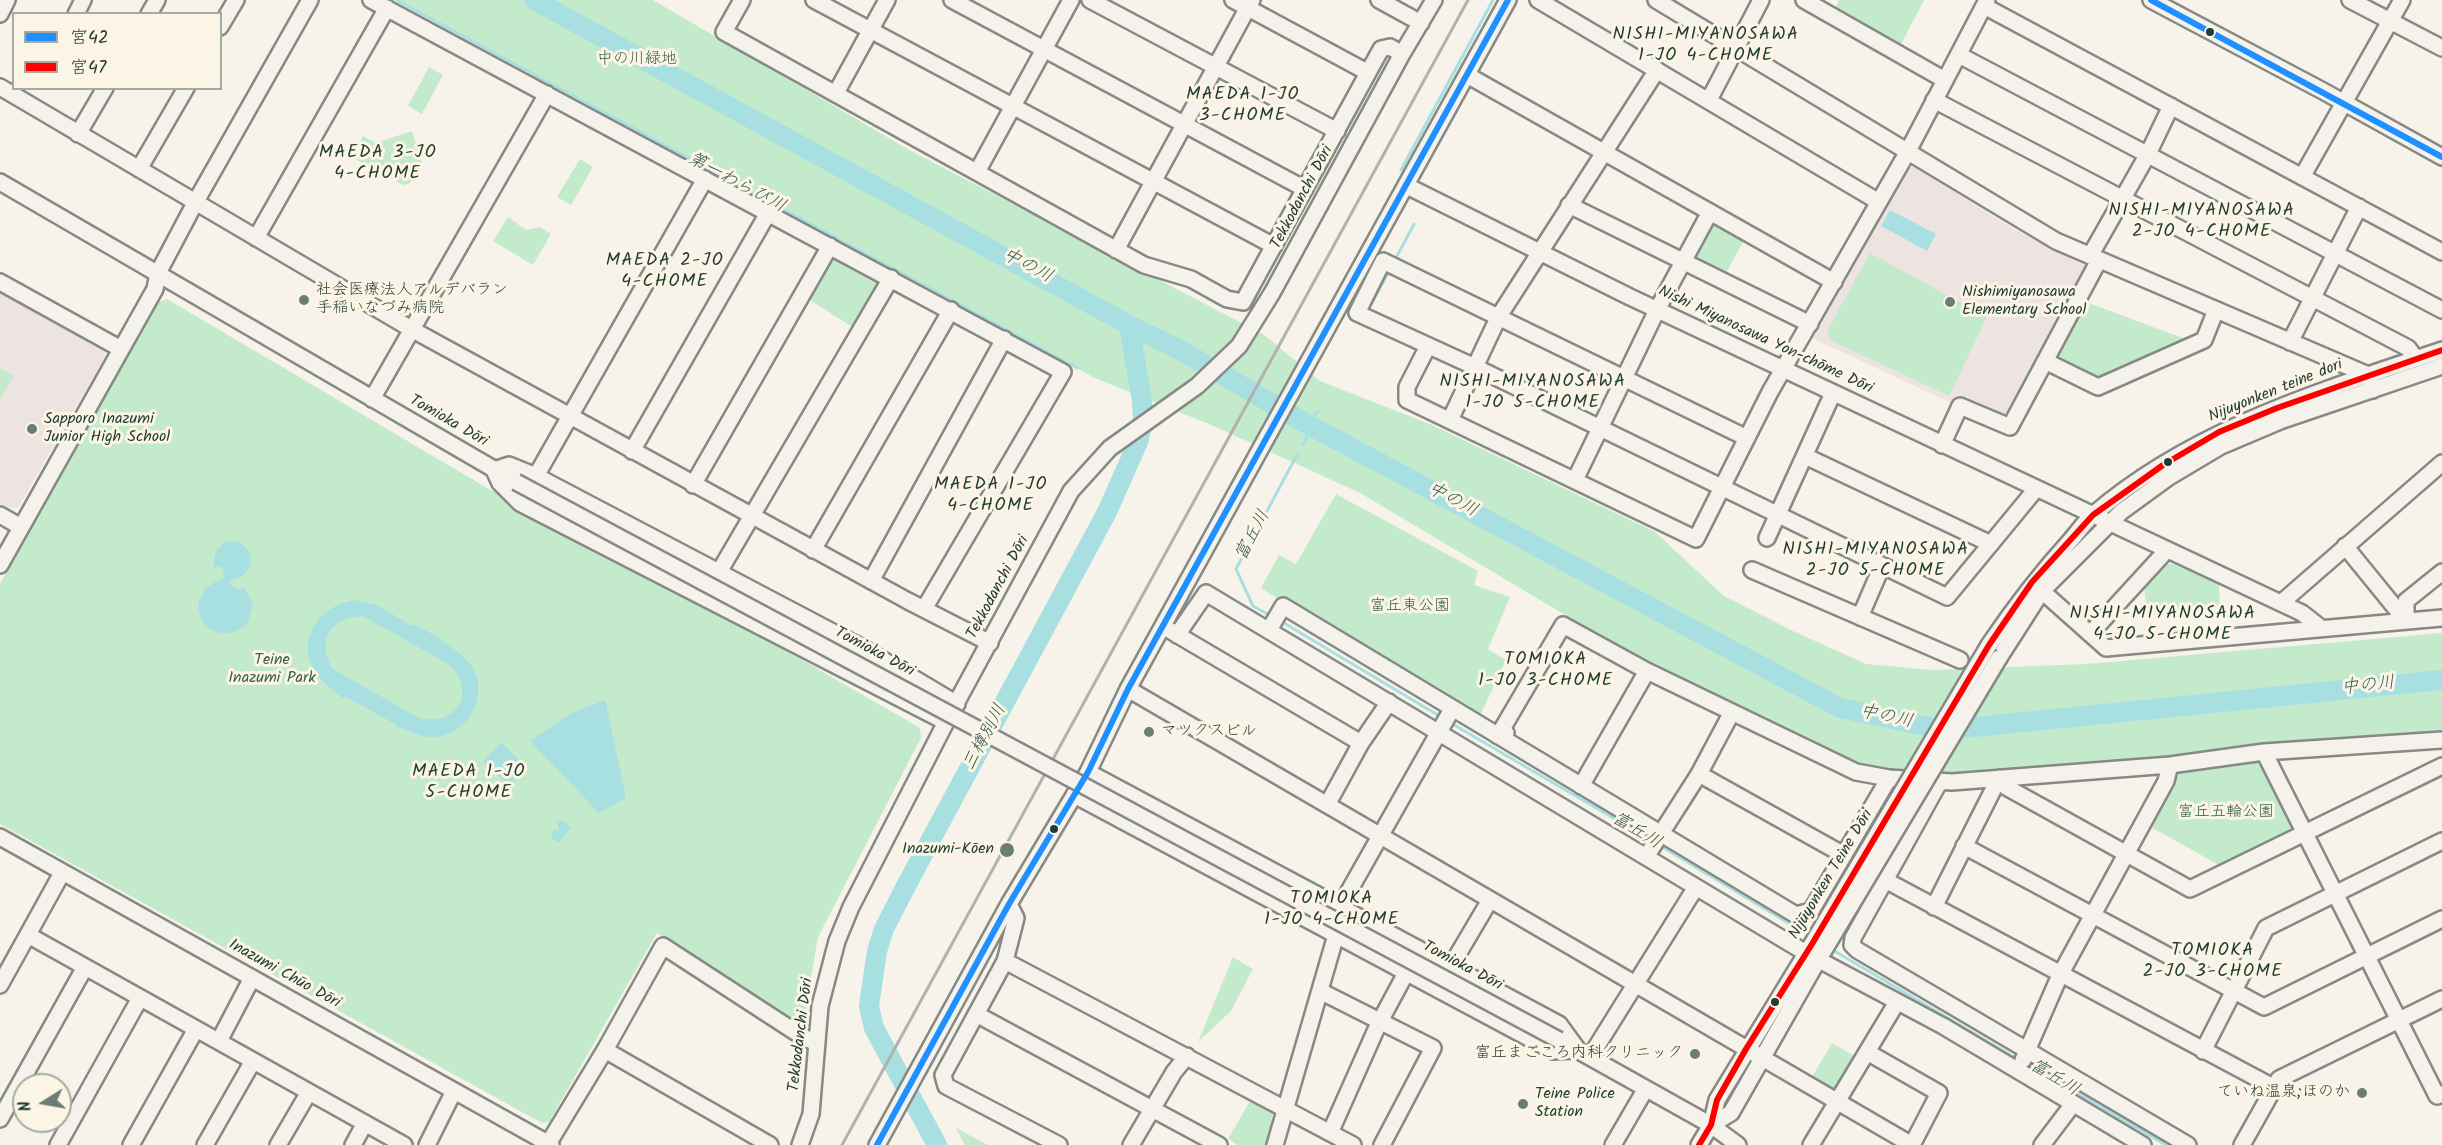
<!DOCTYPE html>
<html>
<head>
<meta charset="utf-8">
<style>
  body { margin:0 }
  #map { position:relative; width:2442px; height:1145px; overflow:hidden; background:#f7f3ea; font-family:Kalam,"Klee One",sans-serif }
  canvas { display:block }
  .legend { position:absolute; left:12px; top:12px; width:210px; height:78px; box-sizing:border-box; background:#fcf5e5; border:2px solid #a4ab9e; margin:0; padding:8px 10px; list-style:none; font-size:18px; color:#1f3d34 }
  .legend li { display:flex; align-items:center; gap:12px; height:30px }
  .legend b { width:30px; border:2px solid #a4ab9e }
  .north { position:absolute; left:12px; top:1073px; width:60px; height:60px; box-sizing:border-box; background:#fcf5e5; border:2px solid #a4ab9e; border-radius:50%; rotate:259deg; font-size:16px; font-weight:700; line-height:24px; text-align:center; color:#1f3d34 }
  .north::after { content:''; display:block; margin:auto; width:21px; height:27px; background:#6b7d74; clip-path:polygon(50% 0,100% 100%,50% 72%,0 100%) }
</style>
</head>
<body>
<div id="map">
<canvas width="2442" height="1145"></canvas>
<ul class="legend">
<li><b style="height:8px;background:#1e90ff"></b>宮42</li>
<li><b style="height:8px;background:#f00"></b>宮47</li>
</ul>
<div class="north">N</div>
</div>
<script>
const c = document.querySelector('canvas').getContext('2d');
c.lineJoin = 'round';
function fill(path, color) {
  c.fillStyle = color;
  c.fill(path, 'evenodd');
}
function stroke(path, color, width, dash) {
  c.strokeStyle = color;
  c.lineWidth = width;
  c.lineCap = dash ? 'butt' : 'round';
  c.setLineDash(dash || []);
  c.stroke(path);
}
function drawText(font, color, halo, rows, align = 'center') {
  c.font = font + ' Kalam,"Klee One",sans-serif';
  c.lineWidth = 6;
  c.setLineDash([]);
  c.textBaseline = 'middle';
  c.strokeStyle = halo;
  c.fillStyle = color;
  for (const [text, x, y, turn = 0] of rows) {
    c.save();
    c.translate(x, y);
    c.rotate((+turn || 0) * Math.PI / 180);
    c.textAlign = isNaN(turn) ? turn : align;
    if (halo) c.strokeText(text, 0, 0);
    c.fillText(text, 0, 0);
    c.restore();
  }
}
fill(new Path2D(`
  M 1914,167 L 2017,231 L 2086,266 L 2008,413 L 1999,414 L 1958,394 L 1953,404 L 1812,338 L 1907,169 Z
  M 0,292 L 105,351 L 106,355 L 18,508 L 10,508 L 0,503 Z`), '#ede4e1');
fill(new Path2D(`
  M 396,0 L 653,0 L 911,151 L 1263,334 L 1320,381 L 1432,425 L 1655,532 L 1724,596 L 1795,632 L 1866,664 L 1933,670 L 2086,664 L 2442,633 L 2442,731 L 2117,765 L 1953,777 L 1862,770 L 1594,632 L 1360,493 L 1216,427 L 1095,378 Z
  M 1839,0 L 1924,0 L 1899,48 L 1837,13 L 1836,7 Z
  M 429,67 L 443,75 L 422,114 L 408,106 Z
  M 412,131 L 422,163 L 410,183 L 403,185 L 351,157 L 363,136 L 376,143 Z
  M 580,159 L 593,167 L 571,205 L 557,197 Z
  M 508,217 L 526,230 L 540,227 L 551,234 L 533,265 L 493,241 Z
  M 1711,225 L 1717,225 L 1744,240 L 1725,275 L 1696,261 L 1693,256 Z
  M 1870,253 L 1987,317 L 1949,396 L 1832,341 L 1827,331 Z
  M 833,259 L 837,259 L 878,281 L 879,286 L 854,328 L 808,299 Z
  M 167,299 L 487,488 L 771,642 L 920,728 L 921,738 L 818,937 L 803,1026 L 800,1027 L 657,933 L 549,1122 L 542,1123 L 0,824 L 0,584 L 152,305 Z
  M 2086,302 L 2188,340 L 2106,378 L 2093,380 L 2056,359 Z
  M 0,368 L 14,376 L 0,399 Z
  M 1336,494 L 1478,571 L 1474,585 L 1510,597 L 1488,649 L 1506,660 L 1479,718 L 1376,662 L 1261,588 L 1279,555 L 1296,564 Z
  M 2168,564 L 2174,564 L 2219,584 L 2220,605 L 2147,612 L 2144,587 Z
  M 2259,760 L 2295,831 L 2224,868 L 2151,827 L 2181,769 Z
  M 1233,957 L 1253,969 L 1231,1011 L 1198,1042 Z
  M 1832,1043 L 1858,1058 L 1838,1093 L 1812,1077 Z
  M 1252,1098 L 1274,1109 L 1266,1145 L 1238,1145 L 1228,1139 Z
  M 956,1128 L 988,1145 L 965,1145 Z`), '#c4eacc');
fill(new Path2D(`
  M 1890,210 L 1936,234 L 1927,251 L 1881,226 Z
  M 228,541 C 257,540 259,577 230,580 L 229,584 L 241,590 L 244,586 L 253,605 L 248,623 C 227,642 199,633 198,604 L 205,588 L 223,578 L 224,569 L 219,566 L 214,568 C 213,555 216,547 228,541 Z
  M 355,600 L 377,605 L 412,626 L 416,625 C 430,632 466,654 473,668 C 489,696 468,734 436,737 C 424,738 416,734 405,729 C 399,727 397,729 395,724 L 346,697 L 342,698 C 335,691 323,684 316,673 C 294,641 320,605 355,600 ZM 363,616 L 450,665 C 477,693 457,727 419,718 L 333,669 C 315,641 331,617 363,616 Z
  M 605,700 L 626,798 L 599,813 L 530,741 L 572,713 Z
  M 499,744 L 503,744 L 524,765 L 524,769 L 512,783 L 508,784 L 485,764 L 484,761 Z
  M 562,820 L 571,827 L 559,842 L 553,839 L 551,834 L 554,830 L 559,831 L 557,823 Z`), '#a8e0e2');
stroke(new Path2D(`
  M 396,0 L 1077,368
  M 1401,170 L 1493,0
  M 1396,258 L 1414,224
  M 1369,308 L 1387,275
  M 1303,444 L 1307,437 L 1305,423 L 1319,411
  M 1271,616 L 1253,606 L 1236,569 L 1298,453
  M 1279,620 L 1441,717
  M 1449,722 L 1651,840
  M 1659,845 L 1810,936
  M 1831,949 L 2019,1060
  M 2025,1063 L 2166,1145`), '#a8e0e2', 3);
stroke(new Path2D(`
  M 534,0 L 1129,325 L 1182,351 L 1305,423 L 1840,708 L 1944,730 L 2442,680
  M 937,1145 L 874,1028 L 869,1006 L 877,951 L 884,929 L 906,886 L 1107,512 L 1138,442 L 1143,421 L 1142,401 L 1129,325`), '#a8e0e2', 20);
const minor = new Path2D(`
  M 371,0 L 1063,372 L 924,609
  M 742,0 L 724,32 L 1144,265 L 1191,279 L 1227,299 L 1243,302 L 1381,49 L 1390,47 L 1402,54
  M 814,0 L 1274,246
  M 952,0 L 1305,189
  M 1090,0 L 1337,131
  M 1233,0 L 1367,72
  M 1379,0 L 1421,23
  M 1538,0 L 1879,202
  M 1656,0 L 2056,241 L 2368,375 L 2373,390
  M 1804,0 L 1943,79
  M 2151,0 L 2323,91 L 2442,157
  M 2350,0 L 2442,48
  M 1984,6 L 2442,252
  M 0,14 L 7,0
  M 76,14 L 83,0
  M 149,14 L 157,0
  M 220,27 L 236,0
  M 1959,55 L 2442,310
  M 1467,75 L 1834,282
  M 0,87 L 413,330 L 908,601 L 990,643
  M 836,93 L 887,0
  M 1709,100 L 1761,0
  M 1934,100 L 2408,348 L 2416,359
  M 78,134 L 105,88
  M 139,169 L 186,88
  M 977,172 L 1071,0
  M 2302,177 L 2402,0
  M 0,182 L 516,482
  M 1407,186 L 1630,297 L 2302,613 L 2321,628
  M 1569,205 L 1810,324
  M 256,238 L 387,8
  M 1116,250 L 1252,0
  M 2090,256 L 2148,154 L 2171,106
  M 0,282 L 121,349
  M 2290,342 L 2359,207
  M 1428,346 L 1407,387 L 1407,400 L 1696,539 L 1770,392 L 1907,153 L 1987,0
  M 2045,361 L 2098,387 L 2204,340 L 2216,310
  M 372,399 L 547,94
  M 1450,420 L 1499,316 L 1657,70
  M 1747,438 L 1383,261 L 1357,313 L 1475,367 L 1947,597 L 2036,489
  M 1942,445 L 1960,406 L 2010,427 L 2099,260
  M 632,451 L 768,213
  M 1805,456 L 1991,544
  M 494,470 L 509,465 L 536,476 L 863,648 L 957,704
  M 494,470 L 500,483 L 520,503 L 946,722
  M 536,476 L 705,179
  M 1575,480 L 1657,310 L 1710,212
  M 693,485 L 830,246
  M 0,515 L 21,527
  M 1767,538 L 1833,393
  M 2345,546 L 2406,621
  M 813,550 L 951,310
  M 0,565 L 155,289 L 158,273 L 195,203 L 310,0
  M 1752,570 L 1960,660
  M 719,572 L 891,278
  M 871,581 L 1004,339
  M 2034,584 L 2106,648 L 2442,618
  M 2281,603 L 2442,463
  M 1860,617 L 1882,566
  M 2406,621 L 2406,601 L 2442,572
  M 1269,630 L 1283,606 L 1796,915 L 1811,911 L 1889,778
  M 1171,631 L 1361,743
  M 2090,634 L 2167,550
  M 1177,635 L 1206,593 L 1806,953 L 1943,1026 L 2143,1145
  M 1989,645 C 2014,608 2040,574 2070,541 C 2078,532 2085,521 2094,514 C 2193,429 2321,391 2442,350
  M 1999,658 L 2042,591 L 2121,512 L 2169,477 L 2221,446 L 2280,421 L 2442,366
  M 1128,689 L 1912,1145
  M 1506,733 L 1498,736 L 1563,625 L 1647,671 L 1856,772 L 1889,778 L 1952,782 L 2170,765 L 2264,752 L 2442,740
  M 2264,752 L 2437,1096 L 2442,1094
  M 1088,772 L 1559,1024 L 1578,1050
  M 1699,774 L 1844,855
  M 1940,781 L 1853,938 L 1852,945 L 1857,950 L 2188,1145
  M 1581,786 L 1647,671
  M 1074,795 L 1553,1051 L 1578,1050
  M 1327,805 L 1361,743 L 1389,702
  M 0,837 L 551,1145
  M 1964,846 L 2264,1007 L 2442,919
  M 1646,857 L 1699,774 L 1732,712
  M 1885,880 L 2275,1088
  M 1009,904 L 1016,918 L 1005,961 L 943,1075 L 946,1086 L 1059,1145
  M 1340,907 L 1452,709
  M 1934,907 L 1999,778 L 2006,787 L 2190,889 L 2442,766
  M 28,935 L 404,1145
  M 1005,961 L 1353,1145
  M 1451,966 L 1490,900
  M 0,985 L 62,873
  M 1320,991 L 1433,1048 L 1382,1145
  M 976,1014 L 1219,1145
  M 219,1041 L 252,978
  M 1570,1046 L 1711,1125 L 1738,1145
  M 605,1050 L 770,1145
  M 2203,1051 L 2266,928 L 2442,841
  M 1867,1052 L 1939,1093 L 1912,1145
  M 1590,1057 L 1696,887
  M 2023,1060 L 2060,975 L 2166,781 L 2170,765
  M 0,1119 L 85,967
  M 1711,1125 L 1731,1113 L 1822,953
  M 1330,1133 L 1378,1025 L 1406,973
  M 548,1144 L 605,1050 L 663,946 L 803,1037 L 817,1043
  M 58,1145 L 140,998
  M 131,1145 L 196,1029
  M 205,1145 L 253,1061
  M 278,1145 L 309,1092
  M 353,1145 L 365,1123
  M 427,1145 L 454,1091
  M 800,1145 L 811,1114 L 820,1006 L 837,941 L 851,907 L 946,722 L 1071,491 L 1110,448 L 1197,386 L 1239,346 L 1272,293 L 1402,54 L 1434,0
  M 877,1145 L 1009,904 L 1088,772 L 1128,689 L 1508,0
  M 1131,1145 L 1174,1072 L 1187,1056
  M 1275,1145 L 1336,935
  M 1613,1145 L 1645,1090
  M 1699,1145 L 1711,1125 L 1717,1100 L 1812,944
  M 1811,1145 L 1897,1002
  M 2042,1145 L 2073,1104
  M 2242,1145 L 2279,1079 L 2442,999`);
stroke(minor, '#868984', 20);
stroke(minor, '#f5f2ec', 15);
stroke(new Path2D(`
  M 842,1145 L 1468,0`), '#b0b2ad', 3);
const minorBridge = new Path2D(`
  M 516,482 L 1559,1040
  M 1812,944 L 1989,645
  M 1823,952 L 1999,658`);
stroke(minorBridge, '#868984', 20, []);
stroke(minorBridge, '#f5f2ec', 15);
stroke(new Path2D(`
  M 2151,0 L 2442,157
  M 877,1145 L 1009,904 L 1088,772 L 1128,689 L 1508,0`), '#1e90ff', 6);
stroke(new Path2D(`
  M 1699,1145 L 1711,1125 L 1717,1100 L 1746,1049 L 1812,944 L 1989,645 L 2032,582 L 2093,515 L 2163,465 L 2219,432 L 2277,408 L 2442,350`), '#f00', 6);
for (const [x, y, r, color] of [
  [2210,32,5,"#1f3d34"],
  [304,300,6,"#6b7d74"],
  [1950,302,6,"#6b7d74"],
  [32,429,6,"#6b7d74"],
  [2168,462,5,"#1f3d34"],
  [1149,732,6,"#6b7d74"],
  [1054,829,5,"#1f3d34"],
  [1007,850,8,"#6b7d74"],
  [1775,1002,5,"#1f3d34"],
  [1695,1054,6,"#6b7d74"],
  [2362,1093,6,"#6b7d74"],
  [1523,1104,6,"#6b7d74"]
]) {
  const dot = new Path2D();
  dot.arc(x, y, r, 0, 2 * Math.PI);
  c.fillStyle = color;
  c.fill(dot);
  stroke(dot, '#fcf5e5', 2);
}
drawText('16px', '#385e4d', '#fcf5e5', [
  ["中の川緑地",637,60],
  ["富丘東公園",1410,607],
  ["Teine",272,661],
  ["Inazumi Park",272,679],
  ["富丘五輪公園",2226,813]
]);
drawText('16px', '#1f3d34', '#fcf5e5', [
  ["Tekkodanchi Dōri",1303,198,-62],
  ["Nishi Miyanosawa Yon-chōme Dōri",1765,341,25],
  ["Nijuyonken teine dori",2276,392,-22],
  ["Tomioka Dōri",448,422,30],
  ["Tekkodanchi Dōri",999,588,-62],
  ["Tomioka Dōri",874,653,28],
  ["Nijūyonken Teine Dōri",1832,875,-59],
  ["Tomioka Dōri",1462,967,28],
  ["Inazumi Chūo Dōri",284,975,29],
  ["Tekkodanchi Dōri",802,1035,-83]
]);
drawText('16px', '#1f3d34', '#fcf5e5', [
  ["社会医療法人アルデバラン",316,291],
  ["手稲いなづみ病院",316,309],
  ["Nishimiyanosawa",1962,293],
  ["Elementary School",1962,311],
  ["Sapporo Inazumi",44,420],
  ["Junior High School",44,438],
  ["マツクスビル",1161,732],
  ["Inazumi-Kōen",994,850,"right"],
  ["富丘まごころ内科クリニック",1683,1054,"right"],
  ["ていね温泉;ほのか",2350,1093,"right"],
  ["Teine Police",1535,1095],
  ["Station",1535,1113]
], 'left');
c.letterSpacing = '1.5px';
drawText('18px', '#1f3d34', '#fcf5e5', [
  ["NISHI-MIYANOSAWA",1706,36],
  ["1-JO 4-CHOME",1706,57],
  ["MAEDA 1-JO",1243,96],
  ["3-CHOME",1243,117],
  ["MAEDA 3-JO",378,154],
  ["4-CHOME",378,175],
  ["NISHI-MIYANOSAWA",2202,212],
  ["2-JO 4-CHOME",2202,233],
  ["MAEDA 2-JO",665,262],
  ["4-CHOME",665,283],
  ["NISHI-MIYANOSAWA",1533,383],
  ["1-JO 5-CHOME",1533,404],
  ["MAEDA 1-JO",991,486],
  ["4-CHOME",991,507],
  ["NISHI-MIYANOSAWA",1876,551],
  ["2-JO 5-CHOME",1876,572],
  ["NISHI-MIYANOSAWA",2163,615],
  ["4-JO 5-CHOME",2163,636],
  ["TOMIOKA",1546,661],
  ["1-JO 3-CHOME",1546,682],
  ["MAEDA 1-JO",469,773],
  ["5-CHOME",469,794],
  ["TOMIOKA",1332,900],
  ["1-JO 4-CHOME",1332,921],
  ["TOMIOKA",2213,952],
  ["2-JO 3-CHOME",2213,973]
]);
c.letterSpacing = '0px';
drawText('italic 18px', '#345c56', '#fcf5e5', [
  ["第一わらび川",736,184,28],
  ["中の川",1027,267,28],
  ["中の川",1452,501,28],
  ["富丘川",1254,536,-62],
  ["中の川",2368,687,-6],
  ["中の川",1886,718,12],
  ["三樽別川",986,738,-62],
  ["富丘川",1636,832,31],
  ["富丘川",2054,1079,31]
]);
</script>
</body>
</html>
